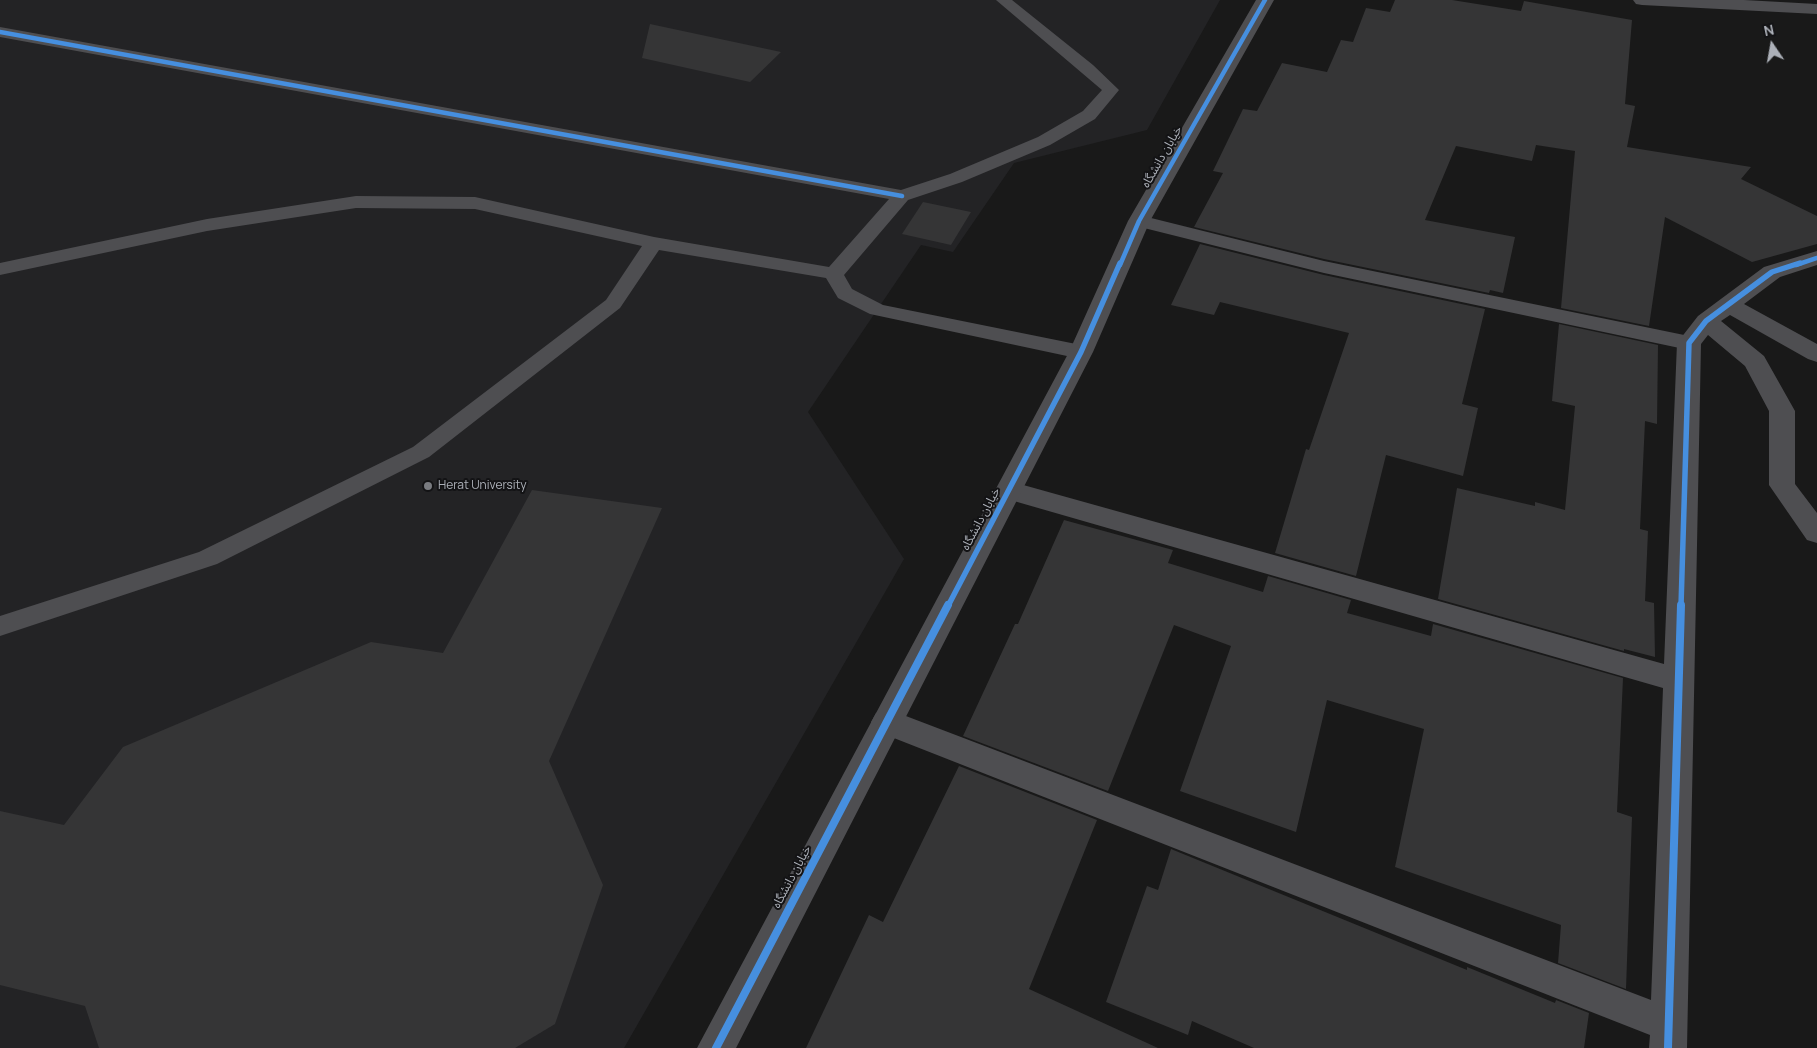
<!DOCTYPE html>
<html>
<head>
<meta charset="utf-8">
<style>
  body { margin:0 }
  #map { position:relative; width:1817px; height:1048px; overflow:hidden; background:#191919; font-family:Manrope,sans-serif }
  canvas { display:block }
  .north { position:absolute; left:1747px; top:20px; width:50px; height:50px; -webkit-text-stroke:4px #131315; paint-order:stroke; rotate:348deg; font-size:14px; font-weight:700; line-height:20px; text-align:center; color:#acb0b8 }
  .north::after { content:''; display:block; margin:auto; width:18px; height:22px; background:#acb0b8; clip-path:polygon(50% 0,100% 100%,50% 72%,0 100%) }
</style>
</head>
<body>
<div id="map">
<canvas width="1817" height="1048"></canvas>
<div class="north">N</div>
</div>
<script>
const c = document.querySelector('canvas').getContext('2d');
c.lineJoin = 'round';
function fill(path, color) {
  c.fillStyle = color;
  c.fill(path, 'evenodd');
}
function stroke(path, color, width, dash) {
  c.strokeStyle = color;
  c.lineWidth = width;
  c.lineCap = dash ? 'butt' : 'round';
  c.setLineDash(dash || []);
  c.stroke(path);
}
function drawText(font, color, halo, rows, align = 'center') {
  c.font = font + ' Manrope,"Noto Sans Arabic",sans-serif';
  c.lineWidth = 4;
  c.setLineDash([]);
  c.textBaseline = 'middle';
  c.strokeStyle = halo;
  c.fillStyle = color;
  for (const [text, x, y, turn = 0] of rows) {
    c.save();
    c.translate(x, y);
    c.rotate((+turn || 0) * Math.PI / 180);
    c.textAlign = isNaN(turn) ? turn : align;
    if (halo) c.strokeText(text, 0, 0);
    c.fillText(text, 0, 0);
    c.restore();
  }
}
fill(new Path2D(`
  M 0,0 L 1220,0 L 1147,130 L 1014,163 L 953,252 L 921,245 L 808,412 L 904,559 L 624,1048 L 0,1048 Z`), '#232325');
fill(new Path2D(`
  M 1395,0 L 1452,0 L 1521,11 L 1524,1 L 1632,20 L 1625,104 L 1635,106 L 1627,147 L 1751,167 L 1741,179 L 1817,216 L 1817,244 L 1752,262 L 1665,217 L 1649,326 L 1561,308 L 1575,151 L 1536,145 L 1532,161 L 1456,146 L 1425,220 L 1515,237 L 1503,293 L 1490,290 L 1489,293 L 1324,259 L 1194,227 L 1223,173 L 1213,171 L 1243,109 L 1257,111 L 1282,63 L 1327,72 L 1341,40 L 1353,42 L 1366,8 L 1390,12 Z
  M 650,24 L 781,52 L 750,82 L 642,58 Z
  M 923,202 L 971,212 L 951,245 L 902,234 Z
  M 1200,244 L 1324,275 L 1485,309 L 1462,404 L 1478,408 L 1463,476 L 1386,455 L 1356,576 L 1275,553 L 1306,449 L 1309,450 L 1349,333 L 1220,302 L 1214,315 L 1171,305 Z
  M 1559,324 L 1658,345 L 1657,424 L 1645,421 L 1640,529 L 1648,531 L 1645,601 L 1654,603 L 1655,657 L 1624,649 L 1624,651 L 1438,599 L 1457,488 L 1535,506 L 1535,502 L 1565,510 L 1575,406 L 1552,401 Z
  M 532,490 L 662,508 L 549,761 L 603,885 L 555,1024 L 515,1048 L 99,1048 L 85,1006 L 0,985 L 0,811 L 64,825 L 123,747 L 371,642 L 443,653 Z
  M 1064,520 L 1173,550 L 1168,563 L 1263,592 L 1268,576 L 1351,600 L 1347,613 L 1431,636 L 1433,624 L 1623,678 L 1617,812 L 1632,817 L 1626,989 L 1558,963 L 1561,925 L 1395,867 L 1424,729 L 1327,700 L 1296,832 L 1180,791 L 1231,646 L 1174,625 L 1108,791 L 963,736 L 1015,624 L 1018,624 Z
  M 959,766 L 1097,820 L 1029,989 L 1158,1048 L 806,1048 L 869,915 L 883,922 Z
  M 1171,849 L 1467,970 L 1467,967 L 1555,1003 L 1556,1000 L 1589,1013 L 1584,1048 L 1254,1048 L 1192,1021 L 1188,1035 L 1106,1002 L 1147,886 L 1158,890 Z`), '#353536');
fill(new Path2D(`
  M 996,0 L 1012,0 L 1093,65 L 1119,90 L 1095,119 L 1050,145 L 962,182 L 908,200 L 844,275 L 852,289 L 883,305 L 1081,345 L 1088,347 L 1091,352 L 1088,357 L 1081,359 L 870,314 L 838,298 L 826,278 L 659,250 L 620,308 L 429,457 L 217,564 L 0,636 L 0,616 L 199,552 L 413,447 L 606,300 L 642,246 L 475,209 L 356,208 L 207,231 L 0,275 L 0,263 L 207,219 L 356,196 L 475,197 L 654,237 L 829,267 L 889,199 L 0,37 L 0,27 L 901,190 L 950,174 L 1038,137 L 1083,111 L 1102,90 Z
  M 1139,215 L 1324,261 L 1689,336 L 1696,338 L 1699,343 L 1696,348 L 1689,350 L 1324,273 L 1132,225 L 1130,221 L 1132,217 Z`), '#4e4e51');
fill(new Path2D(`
  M 1633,0 L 1744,0 L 1817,4 L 1817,14 L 1642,5 L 1636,4 Z
  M 1817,251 L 1817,265 L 1780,277 L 1744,304 L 1817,344 L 1817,362 L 1808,359 L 1730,315 L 1721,321 L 1764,356 L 1795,411 L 1795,484 L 1817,513 L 1817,543 L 1807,540 L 1769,485 L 1769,411 L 1745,366 L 1708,335 L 1701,344 L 1687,1048 L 1649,1048 L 1650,1035 L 876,731 L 871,722 L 876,713 L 887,709 L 898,713 L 1651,1000 L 1663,688 L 1000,497 L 996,490 L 1000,483 L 1009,481 L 1664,664 L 1677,343 L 1698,316 L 1764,267 Z`), '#4e4e51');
fill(new Path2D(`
  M 1256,0 L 1274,0 L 1150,221 L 1093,352 L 736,1048 L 697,1048 L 1069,352 L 1128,221 Z`), '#4e4e51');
stroke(new Path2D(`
  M 0,32 L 902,196
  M 1120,265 L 1139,221 L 1265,0
  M 1796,265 L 1817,258`), '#468fdf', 4.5);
stroke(new Path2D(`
  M 948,606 L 1081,352 L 1120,263
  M 1681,606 L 1689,343 L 1706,321 L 1772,272 L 1800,263`), '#468fdf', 5.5);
stroke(new Path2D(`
  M 716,1048 L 948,605
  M 1668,1048 L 1681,605`), '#468fdf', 8);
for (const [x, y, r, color] of [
  [428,486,5,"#797b80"]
]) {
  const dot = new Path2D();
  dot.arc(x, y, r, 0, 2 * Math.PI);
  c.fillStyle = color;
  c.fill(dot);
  stroke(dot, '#131315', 2);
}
drawText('12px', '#acb0b8', '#131315', [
  ["خیابان دانشگاه",1162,157,-60],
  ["خیابان دانشگاه",981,519,-62],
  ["خیابان دانشگاه",792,877,-62]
]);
drawText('12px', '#acb0b8', '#131315', [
  ["Herat University",438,486]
], 'left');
</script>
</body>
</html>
